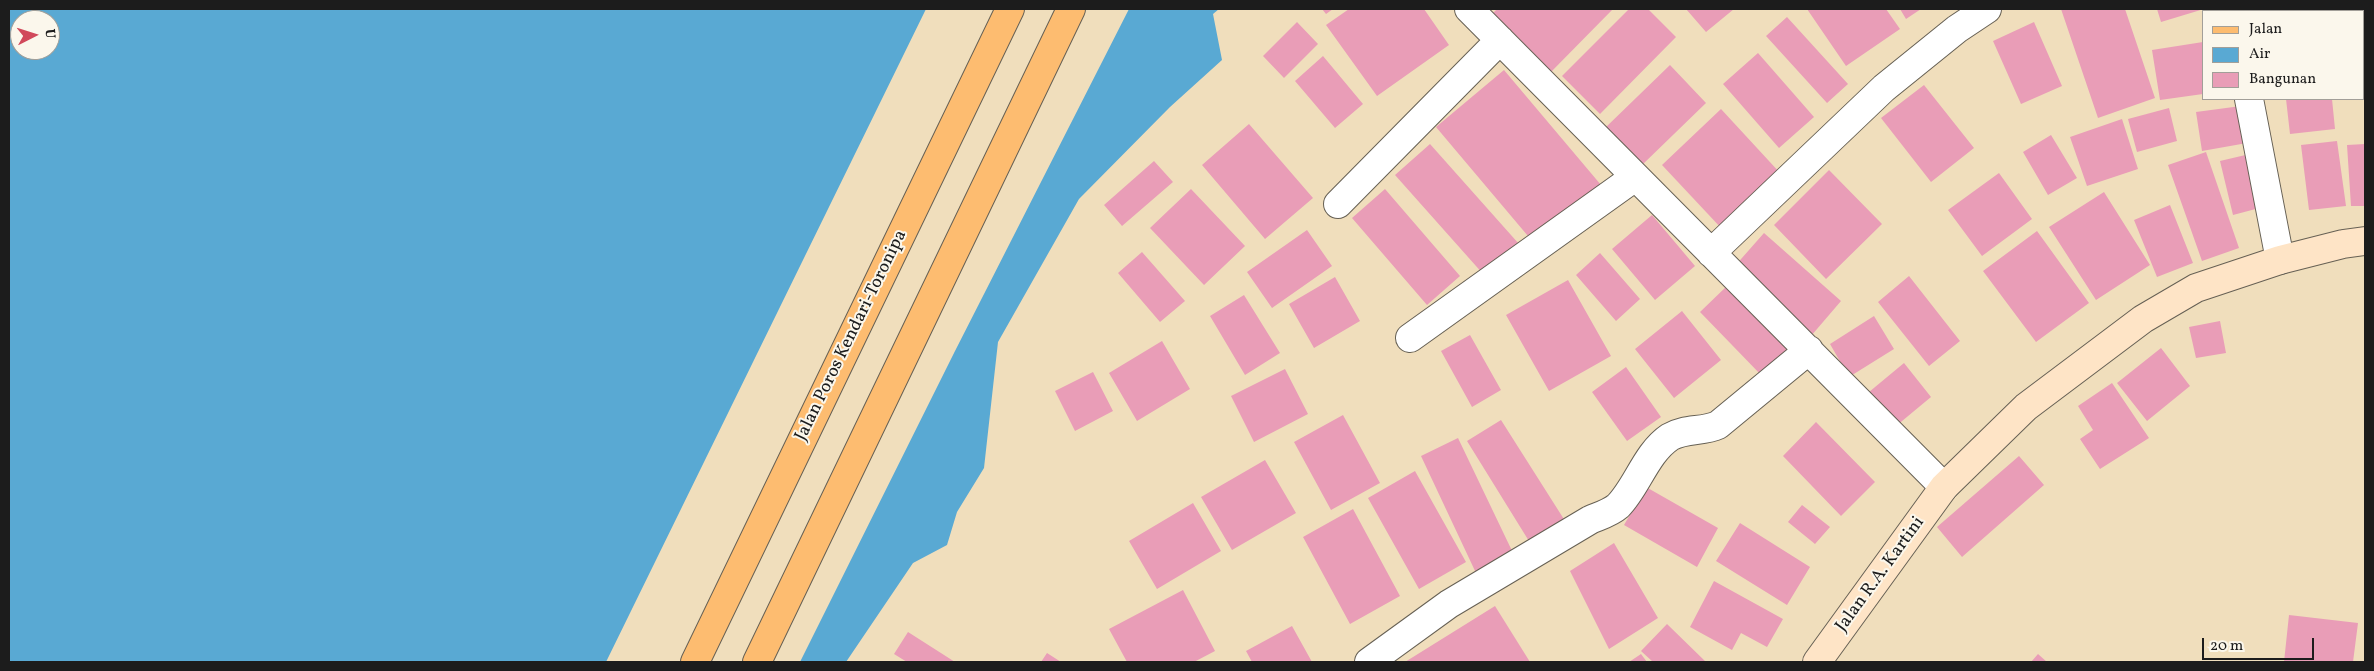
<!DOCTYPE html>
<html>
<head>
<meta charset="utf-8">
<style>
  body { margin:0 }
  #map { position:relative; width:2374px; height:671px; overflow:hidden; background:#f0debc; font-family:Vollkorn,serif }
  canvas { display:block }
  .frame { position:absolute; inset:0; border:10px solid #1c1c1c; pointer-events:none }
  .legend { position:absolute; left:2202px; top:10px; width:162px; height:90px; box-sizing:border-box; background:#fbf7ec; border:1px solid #a29f99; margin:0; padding:6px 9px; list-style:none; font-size:15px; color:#1c1c1c }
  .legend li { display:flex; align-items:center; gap:10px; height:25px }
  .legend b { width:25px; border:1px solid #a29f99 }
  .north { position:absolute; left:10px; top:10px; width:50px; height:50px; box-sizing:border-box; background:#fbf7ec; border:1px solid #a29f99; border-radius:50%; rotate:85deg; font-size:14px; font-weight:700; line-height:20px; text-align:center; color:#1c1c1c }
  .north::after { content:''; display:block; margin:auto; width:18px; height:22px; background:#d1495b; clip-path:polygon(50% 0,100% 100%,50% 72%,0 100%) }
  .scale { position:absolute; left:2202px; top:638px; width:112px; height:22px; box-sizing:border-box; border:2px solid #1c1c1c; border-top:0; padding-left:6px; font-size:15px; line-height:18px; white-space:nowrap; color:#1c1c1c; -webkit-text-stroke:4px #fbf7ec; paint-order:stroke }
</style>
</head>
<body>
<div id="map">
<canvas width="2374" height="671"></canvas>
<div class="frame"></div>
<ul class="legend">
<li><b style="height:6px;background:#fdbc70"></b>Jalan</li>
<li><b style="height:14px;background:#59a9d3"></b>Air</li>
<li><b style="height:14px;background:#e99db7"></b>Bangunan</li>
</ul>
<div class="north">U</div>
<div class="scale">20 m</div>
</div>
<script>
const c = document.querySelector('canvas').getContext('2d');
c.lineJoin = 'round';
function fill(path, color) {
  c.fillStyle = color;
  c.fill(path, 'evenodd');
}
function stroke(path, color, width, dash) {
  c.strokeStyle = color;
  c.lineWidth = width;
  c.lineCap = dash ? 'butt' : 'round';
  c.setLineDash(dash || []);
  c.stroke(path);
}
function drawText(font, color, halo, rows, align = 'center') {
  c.font = font + ' Vollkorn,serif';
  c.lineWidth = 4;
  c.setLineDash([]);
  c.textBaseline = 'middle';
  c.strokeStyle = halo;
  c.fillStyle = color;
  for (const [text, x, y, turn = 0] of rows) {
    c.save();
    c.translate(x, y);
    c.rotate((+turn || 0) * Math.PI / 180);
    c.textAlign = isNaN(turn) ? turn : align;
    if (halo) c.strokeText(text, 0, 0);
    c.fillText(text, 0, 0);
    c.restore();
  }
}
fill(new Path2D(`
  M 9,9 L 926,9 L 606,662 L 9,662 ZM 20,20 L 50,20 L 50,50 L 20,50 Z
  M 1129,9 L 1219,9 L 1213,14 L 1222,60 L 1170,107 L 1079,199 L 998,342 L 984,468 L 957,512 L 947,545 L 913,563 L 846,662 L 800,662 L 955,351 Z`), '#59a9d3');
fill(new Path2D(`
  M 1322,9 L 1333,9 L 1326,14 Z
  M 1349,9 L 1424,9 L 1449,45 L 1377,96 L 1326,25 Z
  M 1497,9 L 1613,9 L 1549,74 L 1490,16 Z
  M 1629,9 L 1648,9 L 1676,37 L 1600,114 L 1562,76 Z
  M 1686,9 L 1734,9 L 1706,32 Z
  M 1807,9 L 1886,9 L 1900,29 L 1846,66 Z
  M 1900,9 L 1921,9 L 1906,19 Z
  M 2061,9 L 2125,9 L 2155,98 L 2098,118 Z
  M 2157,9 L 2204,9 L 2161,22 Z
  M 2311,9 L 2356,9 L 2356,11 L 2311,11 Z
  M 1787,17 L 1848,84 L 1827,103 L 1766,36 Z
  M 1297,22 L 1318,44 L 1284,78 L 1263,56 Z
  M 2034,22 L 2062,86 L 2021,104 L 1993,41 Z
  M 2203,42 L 2203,94 L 2160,100 L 2152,50 Z
  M 1758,53 L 1814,117 L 1779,148 L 1723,84 Z
  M 1323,56 L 1363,104 L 1335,128 L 1295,81 Z
  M 1670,65 L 1706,103 L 1641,166 L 1605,128 Z
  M 1504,70 L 1601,185 L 1533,242 L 1436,127 Z
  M 1924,85 L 1974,148 L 1931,182 L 1881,118 Z
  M 2286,99 L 2332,99 L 2335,129 L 2290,134 Z
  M 2241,106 L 2247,143 L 2202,151 L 2196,112 Z
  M 2169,108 L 2177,141 L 2137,152 L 2128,119 Z
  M 1721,109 L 1781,174 L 1722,229 L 1662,165 Z
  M 2122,119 L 2138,169 L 2087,186 L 2070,137 Z
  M 1249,124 L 1313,198 L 1265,239 L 1202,165 Z
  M 2051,135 L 2077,178 L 2048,195 L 2023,152 Z
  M 2337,141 L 2346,206 L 2309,210 L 2301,145 Z
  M 1430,144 L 1519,244 L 1484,275 L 1395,175 Z
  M 2365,144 L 2365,206 L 2351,206 L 2347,145 Z
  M 2206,152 L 2239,248 L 2202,261 L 2168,165 Z
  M 2254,153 L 2267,206 L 2233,215 L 2220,161 Z
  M 1154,161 L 1173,182 L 1122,226 L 1104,205 Z
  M 1829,170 L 1882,224 L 1826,279 L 1774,225 Z
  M 1999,173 L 2032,219 L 1982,256 L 1948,210 Z
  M 1191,189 L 1245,246 L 1204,285 L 1150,228 Z
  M 1385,189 L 1460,276 L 1427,305 L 1352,218 Z
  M 2104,192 L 2150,265 L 2096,300 L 2049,227 Z
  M 2170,205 L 2193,263 L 2157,277 L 2134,220 Z
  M 1652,215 L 1695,266 L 1655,300 L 1612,249 Z
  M 1307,230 L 1332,266 L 1272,308 L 1247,272 Z
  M 2037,231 L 2089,303 L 2036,342 L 1983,271 Z
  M 1764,233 L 1841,301 L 1811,336 L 1734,267 Z
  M 1142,252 L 1185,301 L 1160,322 L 1118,273 Z
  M 1600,253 L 1640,299 L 1616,321 L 1576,275 Z
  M 1909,276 L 1960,341 L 1929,366 L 1878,302 Z
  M 1335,277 L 1360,321 L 1314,348 L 1289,304 Z
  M 1568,280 L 1611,356 L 1549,391 L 1506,315 Z
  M 1728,285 L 1791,350 L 1763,377 L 1700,312 Z
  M 1244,295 L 1280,353 L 1245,375 L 1210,316 Z
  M 1682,311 L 1721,360 L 1674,398 L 1635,349 Z
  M 1874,316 L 1894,349 L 1849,377 L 1830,344 Z
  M 2220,321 L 2226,353 L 2196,358 L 2189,327 Z
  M 1470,335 L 1501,390 L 1472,407 L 1441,351 Z
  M 1162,341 L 1190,389 L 1137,421 L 1109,373 Z
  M 2161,348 L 2190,386 L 2147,421 L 2117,383 Z
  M 1904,363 L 1931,397 L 1890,431 L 1863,397 Z
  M 1626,367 L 1661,417 L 1627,441 L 1592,392 Z
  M 1285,369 L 1308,414 L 1254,442 L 1231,396 Z
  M 1093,372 L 1113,411 L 1075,431 L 1055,391 Z
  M 2112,383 L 2149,438 L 2100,469 L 2080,439 L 2093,430 L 2078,406 Z
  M 1343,415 L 1380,483 L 1331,510 L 1294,442 Z
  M 1501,420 L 1567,524 L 1532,546 L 1467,441 Z
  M 1816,422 L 1875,482 L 1841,516 L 1783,456 Z
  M 1458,438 L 1514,555 L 1476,573 L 1421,456 Z
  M 2019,456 L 2044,485 L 1962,557 L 1937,527 Z
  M 1265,460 L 1296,513 L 1232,550 L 1201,497 Z
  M 1415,471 L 1466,562 L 1419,589 L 1368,498 Z
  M 1646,487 L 1718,528 L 1697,567 L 1624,525 Z
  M 1193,503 L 1221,551 L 1157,589 L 1129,541 Z
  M 1802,505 L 1830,527 L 1815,544 L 1788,522 Z
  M 1353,509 L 1400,596 L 1350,624 L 1303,537 Z
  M 1740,523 L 1810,567 L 1787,605 L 1716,561 Z
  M 1614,543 L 1658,618 L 1609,649 L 1570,571 Z
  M 1714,581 L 1783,619 L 1767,647 L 1741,633 L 1732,650 L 1690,627 Z
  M 1183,590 L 1215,651 L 1194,662 L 1127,662 L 1109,629 Z
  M 1495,606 L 1530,662 L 1405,662 Z
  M 2289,615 L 2358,623 L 2353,662 L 2284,662 Z
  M 1667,624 L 1706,662 L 1653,662 L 1641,651 Z
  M 1292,626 L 1312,662 L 1252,662 L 1246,651 Z
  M 908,632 L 955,662 L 907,662 L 894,654 Z
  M 1047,653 L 1061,662 L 1041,662 Z
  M 1641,654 L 1647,662 L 1629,662 Z
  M 2038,654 L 2047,662 L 2031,662 Z`), '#e99db7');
const street = new Path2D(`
  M 1469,9 L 1944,487
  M 2231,9 L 2232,11
  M 2249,99 L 2280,260
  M 1338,204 L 1500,40
  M 1711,253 L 1884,88 L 1957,29 L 1987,9
  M 1410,338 L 1635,177
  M 1369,662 L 1449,604 L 1590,520 C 1599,516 1610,513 1618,506 C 1637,487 1646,453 1670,437 C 1685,428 1703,432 1718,425 L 1809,350`);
const secondary = new Path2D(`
  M 1817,662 L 1944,487 L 2026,407 L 2143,319 L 2196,288 L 2280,260 L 2343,244 L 2365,241`);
const primary = new Path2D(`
  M 695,662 L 1010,9
  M 757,662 L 1071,9`);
stroke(street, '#666054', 30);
stroke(secondary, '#666054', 30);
stroke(primary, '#666054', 30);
stroke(street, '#fff', 28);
stroke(secondary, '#fee4c6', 28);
stroke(primary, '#fdbc70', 28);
drawText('18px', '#1c1c1c', '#fbf7ec', [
  ["Jalan Poros Kendari-Toronipa",852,336,-64],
  ["Jalan R.A. Kartini",1881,575,-54]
]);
</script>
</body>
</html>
